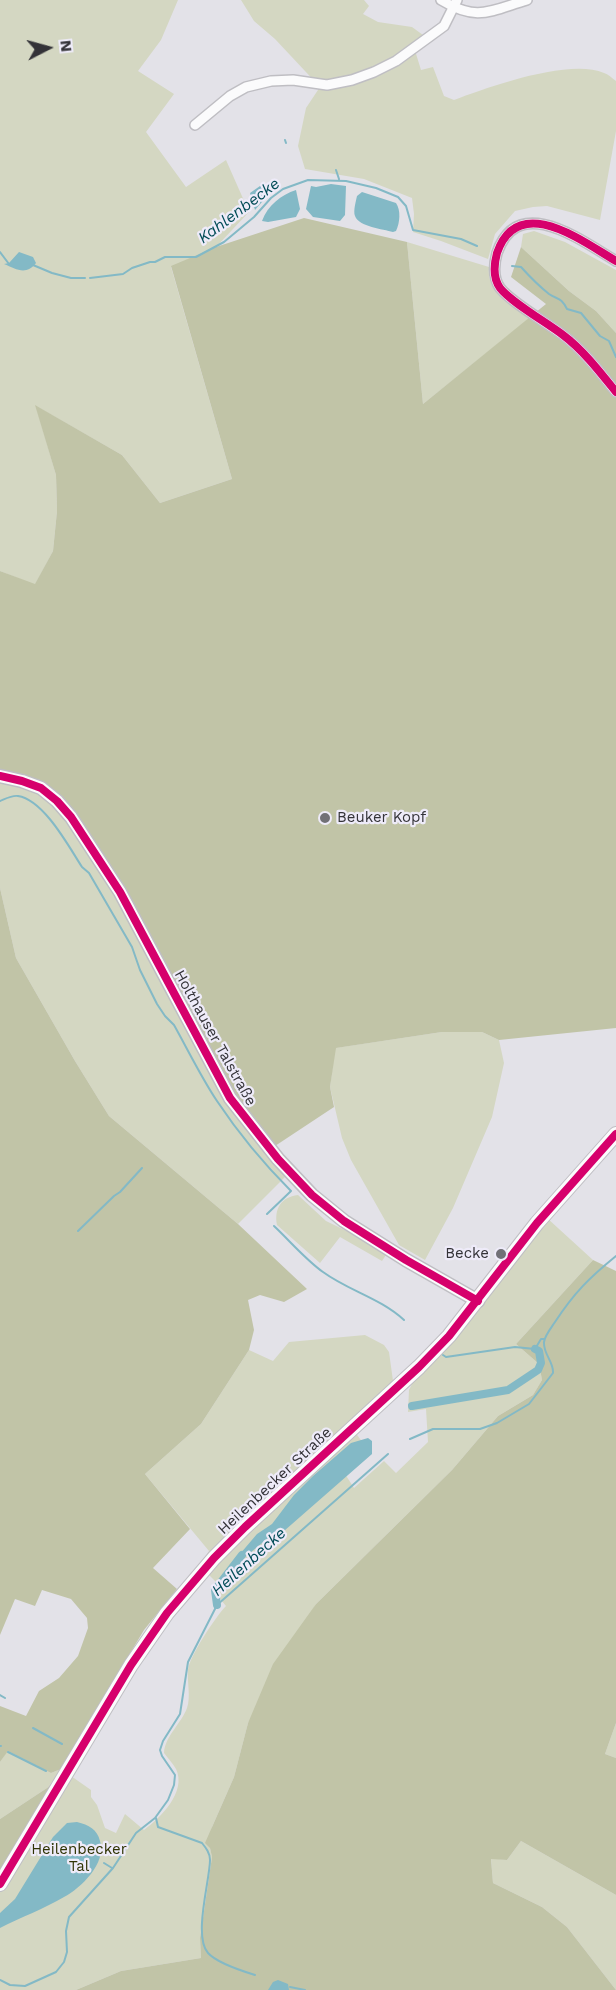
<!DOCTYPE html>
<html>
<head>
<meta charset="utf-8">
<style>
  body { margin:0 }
  #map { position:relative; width:616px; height:1990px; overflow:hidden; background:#e3e2e8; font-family:"Work Sans",sans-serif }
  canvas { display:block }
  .north { position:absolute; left:18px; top:18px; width:60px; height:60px; -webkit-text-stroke:4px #eeebf9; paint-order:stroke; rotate:84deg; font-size:16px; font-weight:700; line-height:24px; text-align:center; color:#343338 }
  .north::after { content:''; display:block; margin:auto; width:21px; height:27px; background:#343338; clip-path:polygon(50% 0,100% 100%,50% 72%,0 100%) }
</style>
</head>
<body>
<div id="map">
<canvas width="616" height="1990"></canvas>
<div class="north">N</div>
</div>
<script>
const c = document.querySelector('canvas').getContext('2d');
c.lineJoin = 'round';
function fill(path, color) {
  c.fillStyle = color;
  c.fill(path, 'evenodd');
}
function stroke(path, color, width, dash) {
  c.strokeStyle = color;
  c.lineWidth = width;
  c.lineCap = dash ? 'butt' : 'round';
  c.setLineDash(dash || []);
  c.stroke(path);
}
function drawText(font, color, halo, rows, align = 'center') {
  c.font = font + ' "Work Sans",sans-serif';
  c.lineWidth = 4.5;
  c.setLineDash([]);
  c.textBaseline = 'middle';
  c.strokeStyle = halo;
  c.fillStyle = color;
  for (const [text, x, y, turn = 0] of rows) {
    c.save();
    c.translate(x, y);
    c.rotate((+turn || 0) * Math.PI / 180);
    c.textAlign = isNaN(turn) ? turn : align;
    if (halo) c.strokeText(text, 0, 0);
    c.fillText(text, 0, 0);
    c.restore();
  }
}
fill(new Path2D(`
  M 0,0 L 178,0 L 161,40 L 138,71 L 174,94 L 146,132 L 186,187 L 226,160 L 249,212 L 216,247 L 171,267 L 232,479 L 160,503 L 122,455 L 36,406 L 56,475 L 57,511 L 53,551 L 35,585 L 0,571 Z
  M 241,0 L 364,0 L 369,6 L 363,14 L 378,22 L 412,27 L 423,35 L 413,44 L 421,70 L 433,67 L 444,96 L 454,100 C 489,87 569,58 604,73 C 608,74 612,78 616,81 L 616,131 L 600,220 L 547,206 L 533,207 L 515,211 L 495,234 L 488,259 L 441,241 L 413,232 L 414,214 L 412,198 L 364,179 L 305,169 L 298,146 L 306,108 L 320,87 L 275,39 L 254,21 Z
  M 534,231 L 565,242 L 616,270 L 616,333 L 596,311 L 569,291 L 521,247 L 523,234 Z
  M 407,242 L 489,267 C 486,293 511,306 530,318 L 423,404 Z
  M 0,780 L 38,792 L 59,808 L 106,877 L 288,1174 L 238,1224 L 109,1116 L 75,1061 L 16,958 L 0,888 Z
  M 442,1032 L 482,1032 L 499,1040 L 504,1063 L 492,1117 L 453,1208 L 425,1260 L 399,1245 L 351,1160 L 342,1138 L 330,1087 L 335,1048 Z
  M 298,1195 L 326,1221 L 357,1236 L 386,1255 L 382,1261 L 340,1237 L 320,1263 L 277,1225 C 274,1209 281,1197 298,1195 Z
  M 547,1218 L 593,1260 L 516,1344 L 539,1364 L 542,1380 L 533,1395 L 498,1416 L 452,1470 L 316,1604 L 248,1723 L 234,1777 L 212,1827 L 210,1848 L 212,1857 L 200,1938 L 201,1958 L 121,1971 L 76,1990 L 0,1990 L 0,1878 L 54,1780 L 47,1788 L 0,1819 L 0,1762 L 8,1750 L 51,1773 L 61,1769 L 91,1790 L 91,1797 L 97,1805 L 105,1828 L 116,1833 L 125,1814 L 144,1830 C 160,1818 187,1792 176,1769 C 173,1764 168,1758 164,1753 C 165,1736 181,1724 187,1708 C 191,1697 187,1682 188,1670 C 189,1657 216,1616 226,1606 L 217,1595 L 219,1585 L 200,1566 L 209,1551 L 145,1474 L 201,1424 L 249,1350 L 273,1361 L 289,1342 L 365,1335 L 384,1345 L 389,1352 L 393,1381 L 349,1424 L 369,1451 L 345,1474 L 354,1488 L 384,1461 L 396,1473 L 428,1442 L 426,1409 L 408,1412 L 409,1390 L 413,1382 Z
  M 616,1723 L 616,1758 L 605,1754 Z
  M 521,1841 L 616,1895 L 616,1990 L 567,1927 L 542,1907 L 493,1883 L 491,1858 L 507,1860 Z`), '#d4d7c2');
fill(new Path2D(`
  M 304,218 L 407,242 L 423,404 L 546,304 L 511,277 L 521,247 L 569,291 L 596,311 L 616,333 L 616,1028 L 499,1040 L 482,1032 L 442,1032 L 336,1048 L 330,1087 L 334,1107 L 275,1146 L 243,1108 L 214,1063 L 123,885 L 75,812 L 60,795 L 40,780 L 0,770 L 0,571 L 35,584 L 53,551 L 57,511 L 56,475 L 35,405 L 122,455 L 160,503 L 232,479 L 171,266 L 216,247 Z
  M 0,888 L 16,958 L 75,1061 L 109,1116 L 238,1224 L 307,1289 L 284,1302 L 260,1295 L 248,1300 L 254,1330 L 249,1350 L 201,1424 L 145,1474 L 190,1529 L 153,1568 L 177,1589 L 144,1630 L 61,1769 L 51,1773 L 8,1751 L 0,1762 L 0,1706 L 26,1716 L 39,1691 L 59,1678 L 78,1656 L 88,1628 L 87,1618 L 71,1599 L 42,1590 L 35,1606 L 15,1599 L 0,1635 Z
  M 593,1260 L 616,1271 L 616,1723 L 605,1754 L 616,1758 L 616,1895 L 521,1841 L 507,1860 L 491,1859 L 493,1883 L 542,1907 L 567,1927 L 616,1990 L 76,1990 L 121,1971 L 201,1958 L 200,1938 L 212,1857 L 210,1848 L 205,1843 L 234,1777 L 248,1723 L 273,1664 L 316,1604 L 452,1470 L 498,1416 L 533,1395 L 542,1380 L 539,1364 L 516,1344 Z
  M 57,1778 L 0,1878 L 0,1819 L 47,1788 Z`), '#c1c4a7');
fill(new Path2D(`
  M 331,184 L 346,186 L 345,215 L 340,221 L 313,217 L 306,209 L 311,186 L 316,187 Z
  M 260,186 L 267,187 L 268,195 L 255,210 L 250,193 Z
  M 296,190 L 300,209 L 296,217 L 268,222 L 262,221 C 268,205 281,195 296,190 Z
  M 362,192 L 396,203 C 401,210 400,223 396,231 L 393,232 C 383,229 359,227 355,216 C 353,211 356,201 357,196 Z
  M 19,252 L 33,257 L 36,263 C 26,276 16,269 4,264 L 9,263 Z
  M 368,1438 L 372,1441 L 372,1454 L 284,1531 L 267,1539 L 245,1557 L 240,1554 L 257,1534 L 272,1524 L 294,1495 L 313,1476 L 351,1443 Z
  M 77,1822 C 89,1825 97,1829 100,1841 C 107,1863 81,1888 64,1897 C 44,1909 21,1917 0,1928 L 0,1913 L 15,1899 L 53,1837 L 67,1823 Z
  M 278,1980 L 288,1984 L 289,1990 L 268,1990 L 273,1982 Z`), '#83b9c6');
stroke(new Path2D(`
  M 285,140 L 286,143
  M 336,170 L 339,179
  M 0,252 L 9,264
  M 33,265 L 52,273 L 71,278 L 85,278
  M 512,266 L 521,267 C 530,277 539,286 549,294 C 558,300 561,297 567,309 L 581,313 L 600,336 L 609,341 L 616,357
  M 90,278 L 123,274 L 132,268 L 150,262 L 155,262 L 165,257 L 196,257 L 224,242 L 254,217 L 271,198 L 283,189 L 308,180 L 346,181 L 376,188 L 398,197 L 406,206 L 413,230 L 461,239 L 477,246
  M 0,801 C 5,799 12,795 18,796 C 44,800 69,847 82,867 L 89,873 L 132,947 L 140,970 L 157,1004 L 165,1016 L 174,1025 C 188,1050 201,1077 217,1101 C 239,1134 263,1163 291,1191 L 267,1214
  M 274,1226 C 290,1241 305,1259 323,1272 C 349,1291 380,1298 404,1320
  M 78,1231 L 114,1196 L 120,1192 L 142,1168
  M 443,1355 L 446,1357 L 515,1347 L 535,1349 L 541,1339 L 544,1339
  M 410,1439 L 433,1429 L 480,1429 L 497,1423 L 529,1404 L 553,1373 C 554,1362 543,1354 544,1342 C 545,1335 551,1328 555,1322 C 574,1293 589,1278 616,1256
  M 0,1695 L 5,1698
  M 33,1728 L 62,1744
  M 0,1746 L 1,1746
  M 8,1752 L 46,1771
  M 156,1818 L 158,1827 L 202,1843 C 206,1848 210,1853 210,1860 C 210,1880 193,1936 208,1953 C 217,1963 242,1971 255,1975
  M 104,1863 L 112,1868
  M 0,1980 L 10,1985 L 25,1986 L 56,1972 L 64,1962 L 67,1952 L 66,1931 L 69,1917 L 113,1868 L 136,1833 L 155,1818 L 168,1800 L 174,1785 L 175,1775 L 162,1756 L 160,1750 L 163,1741 L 180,1714 L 188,1662 L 217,1605 L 388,1454
  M 290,1987 L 305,1990`), '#83b9c6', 2);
stroke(new Path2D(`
  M 412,1406 L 508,1390 L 538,1370 L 541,1363 L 539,1351 L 535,1349
  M 217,1605 L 215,1590 L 242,1555`), '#83b9c6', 8);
const minor = new Path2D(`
  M 441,0 C 477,22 490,11 527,0
  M 195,125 L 230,96 L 246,87 L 271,81 L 293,80 L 327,85 L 352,80 L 374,72 L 396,61 L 444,26 L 457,0
  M 616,261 C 582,241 518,192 497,253 C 494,264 493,278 500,288 C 512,303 546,322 563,335 C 583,350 600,372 616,392`);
const tertiary = new Path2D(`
  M 0,776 L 22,781 L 41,788 L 57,801 L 71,817 L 120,892 L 230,1098 L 278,1159 L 312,1195 L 344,1221 L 406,1260 L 478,1301`);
const secondary = new Path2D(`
  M 0,1884 L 131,1665 L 167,1613 L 214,1558 L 245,1527 L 419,1367 L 449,1336 L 537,1223 L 616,1134`);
stroke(minor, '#bfbec3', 12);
stroke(tertiary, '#bfbec3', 15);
stroke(secondary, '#bfbec3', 16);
stroke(minor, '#fbfbfc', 9);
stroke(tertiary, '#fbfbfc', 12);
stroke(secondary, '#fbfbfc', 14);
stroke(new Path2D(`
  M 616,261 C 582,241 518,192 497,253 C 494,264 493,278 500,288 C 512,303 546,322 563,335 C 583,350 600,372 616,392
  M 0,776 L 22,781 L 41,788 L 57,801 L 71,817 L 120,892 L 230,1098 L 278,1159 L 312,1195 L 344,1221 L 406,1260 L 478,1301
  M 0,1884 L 131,1665 L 167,1613 L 214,1558 L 245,1527 L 419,1367 L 449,1336 L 537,1223 L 616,1134`), '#d6006c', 8);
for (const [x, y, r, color] of [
  [325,818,6,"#717076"],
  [501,1254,6,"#717076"]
]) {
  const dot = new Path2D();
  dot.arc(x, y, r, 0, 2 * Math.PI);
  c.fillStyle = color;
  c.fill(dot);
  stroke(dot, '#eeebf9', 2);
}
drawText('15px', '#343338', '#eeebf9', [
  ["Beuker Kopf",337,818],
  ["Becke",489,1254,"right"]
], 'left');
drawText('15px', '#343338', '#eeebf9', [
  ["Holthauser Talstraße",215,1038,61],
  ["Heilenbecker Straße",275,1481,-43]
]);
drawText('15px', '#2f3303', '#eeebf9', [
  ["Heilenbecker",79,1850],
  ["Tal",79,1867]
]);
drawText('italic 16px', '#024c57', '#eeebf9', [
  ["Kahlenbecke",239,211,-37],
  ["Heilenbecke",249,1562,-42]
]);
</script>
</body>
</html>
